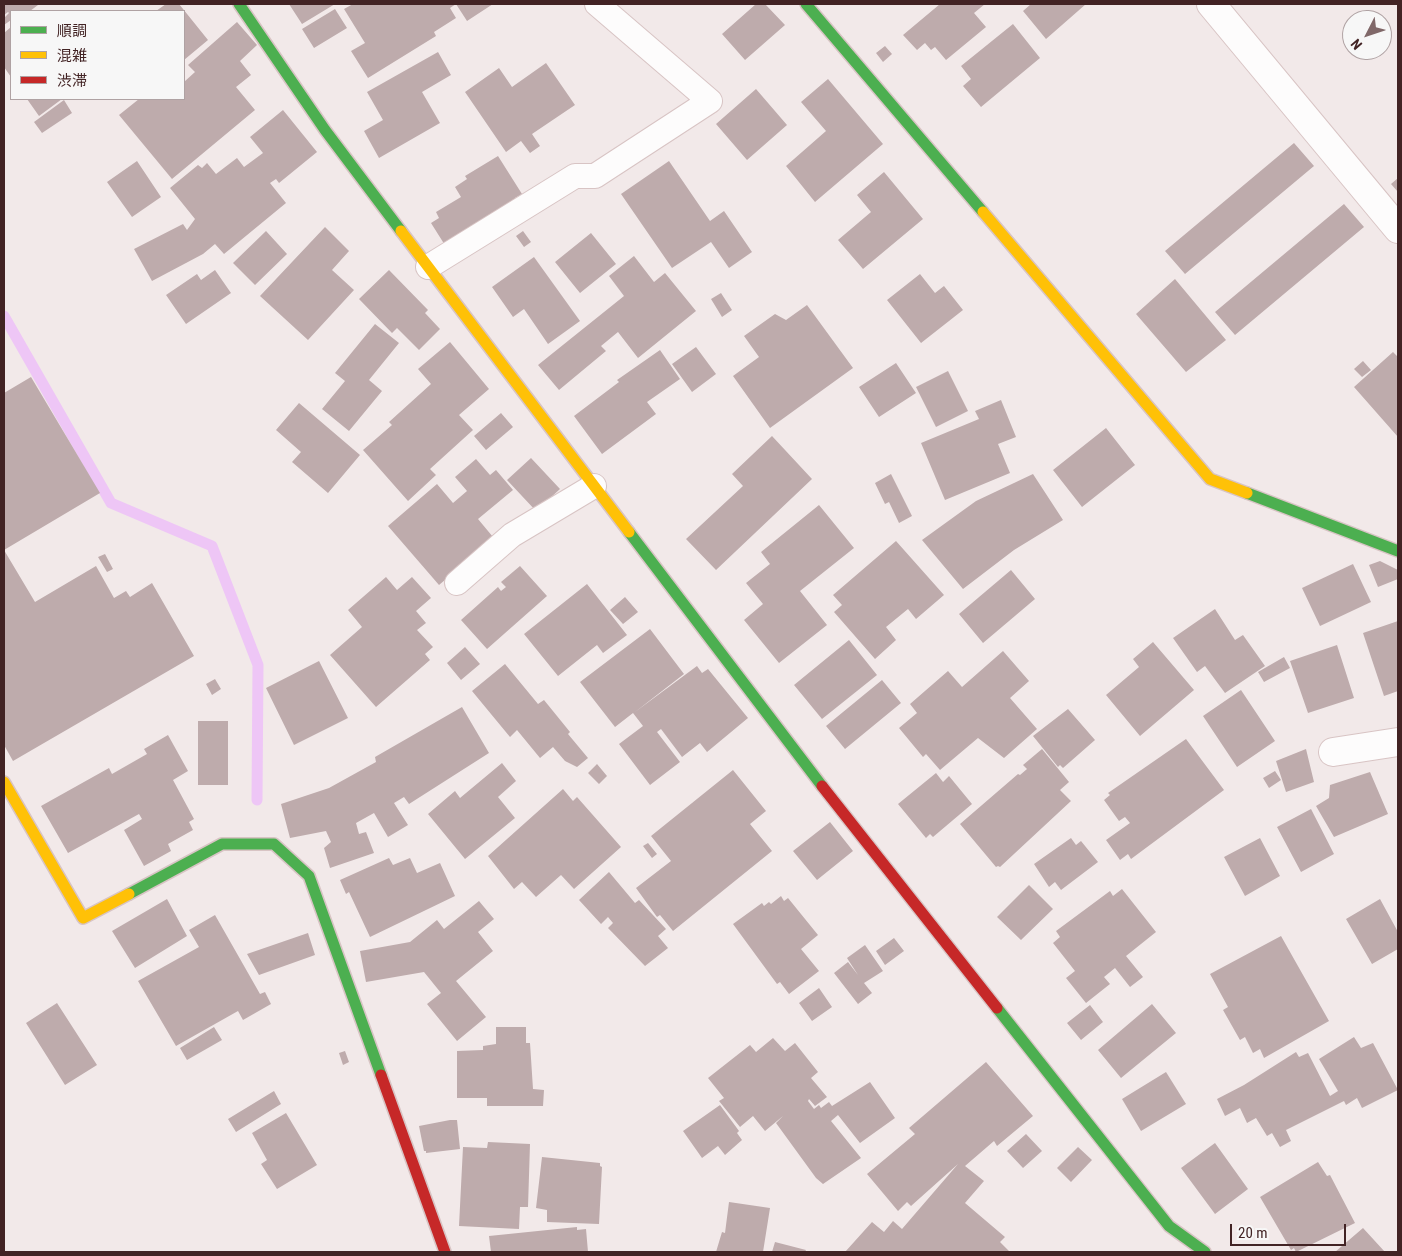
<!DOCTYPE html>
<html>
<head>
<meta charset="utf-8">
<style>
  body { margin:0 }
  #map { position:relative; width:1402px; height:1256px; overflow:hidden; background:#f2e9e9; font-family:"Roboto Condensed","Noto Sans JP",sans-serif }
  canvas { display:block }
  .frame { position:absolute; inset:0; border:5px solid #422324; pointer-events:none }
  .legend { position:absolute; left:10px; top:10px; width:175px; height:90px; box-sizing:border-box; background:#f7f7f7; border:1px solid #afa2a3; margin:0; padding:6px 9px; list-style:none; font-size:15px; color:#422324 }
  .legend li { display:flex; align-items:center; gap:10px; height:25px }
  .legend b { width:25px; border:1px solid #afa2a3 }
  .north { position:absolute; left:1342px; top:10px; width:50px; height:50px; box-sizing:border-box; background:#f7f7f7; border:1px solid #afa2a3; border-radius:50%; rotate:229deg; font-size:14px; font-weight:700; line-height:20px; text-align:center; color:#422324 }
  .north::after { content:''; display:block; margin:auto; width:18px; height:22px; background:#806869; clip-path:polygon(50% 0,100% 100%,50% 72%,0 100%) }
  .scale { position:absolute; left:1230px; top:1224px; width:116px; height:22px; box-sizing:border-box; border:2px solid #422324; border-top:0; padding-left:6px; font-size:15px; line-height:18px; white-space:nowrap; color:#422324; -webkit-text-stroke:4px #f7f7f7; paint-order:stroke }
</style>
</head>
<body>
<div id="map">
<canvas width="1402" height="1256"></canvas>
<div class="frame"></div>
<ul class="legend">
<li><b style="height:6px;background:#4caf50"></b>順調</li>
<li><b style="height:6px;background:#ffc107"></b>混雑</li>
<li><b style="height:6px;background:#c62828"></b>渋滞</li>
</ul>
<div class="north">N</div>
<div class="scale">20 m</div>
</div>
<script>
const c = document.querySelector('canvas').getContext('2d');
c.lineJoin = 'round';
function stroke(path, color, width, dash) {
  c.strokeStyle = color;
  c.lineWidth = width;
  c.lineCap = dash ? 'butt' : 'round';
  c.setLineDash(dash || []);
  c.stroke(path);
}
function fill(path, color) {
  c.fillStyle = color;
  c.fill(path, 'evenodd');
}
stroke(new Path2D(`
  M 4,316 L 111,503 L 212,546 L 258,665 L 257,800`), '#eec6f6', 11);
fill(new Path2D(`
  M 4,4 L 37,4 L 38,5 L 30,11 L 11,11 L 11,20 L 4,25 L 4,18 L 9,13 L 8,12 L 4,15 Z
  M 166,4 L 179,4 L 208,40 L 184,60 L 184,11 L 156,11 Z
  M 289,4 L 335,4 L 302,24 Z
  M 353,4 L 493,4 L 467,21 L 456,4 L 450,8 L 456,18 L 434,32 L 436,36 L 368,78 L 351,51 L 365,43 L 344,9 Z
  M 756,4 L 765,4 L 785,25 L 745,60 L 722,34 Z
  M 940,4 L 985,4 L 974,13 L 986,27 L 946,60 L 935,47 L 931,50 L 925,43 L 917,50 L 903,35 Z
  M 1031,4 L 1086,4 L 1046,39 L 1023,11 Z
  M 335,9 L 347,28 L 314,48 L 302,29 Z
  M 237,22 L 257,45 L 240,61 L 251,75 L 236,87 L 255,110 L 172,179 L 119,115 L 139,99 L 184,99 L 184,82 L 195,72 L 188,65 Z
  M 1013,24 L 1040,58 L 981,107 L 963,86 L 971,79 L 961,66 Z
  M 11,27 L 11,77 L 4,67 L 4,33 Z
  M 885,46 L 892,54 L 883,62 L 876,53 Z
  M 438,52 L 451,75 L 422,92 L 440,123 L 379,158 L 364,131 L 383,120 L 367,92 Z
  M 546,63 L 575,105 L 532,134 L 540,146 L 530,153 L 521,141 L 506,152 L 465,92 L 499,68 L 512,87 Z
  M 828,79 L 883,144 L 815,202 L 786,166 L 826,131 L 801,102 Z
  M 756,89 L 787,125 L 747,160 L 716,124 Z
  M 27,99 L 62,99 L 39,116 Z
  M 64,100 L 72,113 L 42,133 L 34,122 Z
  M 283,110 L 317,152 L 279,183 L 276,179 L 270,183 L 286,203 L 224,254 L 215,244 L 203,254 L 152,281 L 134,249 L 183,224 L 187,230 L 195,219 L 170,188 L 198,165 L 202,168 L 207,163 L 216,174 L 237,158 L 244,167 L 263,153 L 250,137 Z
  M 1294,143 L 1314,166 L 1185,274 L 1165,251 Z
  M 498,156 L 522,194 L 515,198 L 518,202 L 448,250 L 431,223 L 439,218 L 436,212 L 461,197 L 455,187 L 467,179 L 465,176 Z
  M 137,161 L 161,197 L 132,217 L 107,182 Z
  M 669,161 L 710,221 L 724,211 L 752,252 L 729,268 L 711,242 L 672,268 L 621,194 Z
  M 884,172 L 923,219 L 863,269 L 838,240 L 871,212 L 857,195 Z
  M 1398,178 L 1398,192 L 1391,184 Z
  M 1344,204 L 1364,227 L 1235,335 L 1215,312 Z
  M 325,227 L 349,251 L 332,270 L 354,290 L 308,340 L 260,296 Z
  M 266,231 L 287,254 L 255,285 L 233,263 Z
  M 523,231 L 531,242 L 524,247 L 516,236 Z
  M 591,233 L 616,264 L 580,293 L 555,262 Z
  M 634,256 L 654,282 L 665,273 L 696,311 L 638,358 L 618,332 L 601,346 L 606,351 L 559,390 L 538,365 L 624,296 L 609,276 Z
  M 534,257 L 580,321 L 548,344 L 524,309 L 513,317 L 492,287 Z
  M 215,270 L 231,293 L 186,324 L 166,295 L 197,274 L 201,280 Z
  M 389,270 L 428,310 L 425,313 L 440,329 L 419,350 L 397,328 L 392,333 L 359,299 Z
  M 920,274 L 935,293 L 944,286 L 963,310 L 921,343 L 887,300 Z
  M 1175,279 L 1226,340 L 1186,372 L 1136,314 Z
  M 721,293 L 732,310 L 722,317 L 711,299 Z
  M 807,305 L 853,368 L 770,428 L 733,376 L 759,357 L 744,336 L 775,314 L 786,320 Z
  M 375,324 L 399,343 L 369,380 L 382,391 L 349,431 L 322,409 L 345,381 L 335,373 Z
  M 450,342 L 489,389 L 459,415 L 473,430 L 430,469 L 436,475 L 408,501 L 363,450 L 392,425 L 389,422 L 431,384 L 418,369 Z
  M 696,347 L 716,374 L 692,392 L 672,364 Z
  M 660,350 L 680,379 L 647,402 L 656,414 L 602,454 L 574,416 L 619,382 L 617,380 Z
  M 1393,352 L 1398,357 L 1398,437 L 1354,387 Z
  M 1363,361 L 1371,370 L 1362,377 L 1354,369 Z
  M 896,363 L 916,393 L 879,417 L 859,387 Z
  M 948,371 L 968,411 L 936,427 L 916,387 Z
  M 31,377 L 100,493 L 4,550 L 35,602 L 96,566 L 114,598 L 126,591 L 130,597 L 152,583 L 194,656 L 13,761 L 4,745 L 4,393 Z
  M 1001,400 L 1016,437 L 998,444 L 1010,473 L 945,500 L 921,443 L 979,419 L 975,411 Z
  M 299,403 L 360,455 L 328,493 L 292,462 L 301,452 L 276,430 Z
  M 501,413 L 513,427 L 486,450 L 474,436 Z
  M 1106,428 L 1135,465 L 1082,507 L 1053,470 Z
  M 772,436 L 812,479 L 716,570 L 686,539 L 743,486 L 732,474 Z
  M 531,458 L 560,489 L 536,511 L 507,480 Z
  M 476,459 L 490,475 L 496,470 L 513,490 L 478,519 L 498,543 L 466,562 L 439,585 L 388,526 L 437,484 L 453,503 L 467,491 L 455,477 Z
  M 891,474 L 912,516 L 899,523 L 889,502 L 885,504 L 875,483 Z
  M 1033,474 L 1063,520 L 1014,550 L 963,589 L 922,540 L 976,501 Z
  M 819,505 L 854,548 L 800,591 L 827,625 L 779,663 L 744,620 L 763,604 L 746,583 L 770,564 L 761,552 Z
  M 896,541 L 944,595 L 916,619 L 908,609 L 886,627 L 896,640 L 875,659 L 834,612 L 842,605 L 833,595 Z
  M 105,554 L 113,569 L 107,572 L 98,557 Z
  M 1380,561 L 1398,570 L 1398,579 L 1378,587 L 1369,565 Z
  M 1353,564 L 1371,602 L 1320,626 L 1302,588 Z
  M 520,566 L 547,596 L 487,649 L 461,620 L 498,587 L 501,591 L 506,587 L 501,582 Z
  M 1011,570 L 1035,599 L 983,643 L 959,614 Z
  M 386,577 L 397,590 L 412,577 L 431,598 L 416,611 L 426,623 L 417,630 L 433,647 L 425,654 L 430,660 L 376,707 L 330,655 L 362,627 L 348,610 Z
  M 587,584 L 627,635 L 603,653 L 597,645 L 558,676 L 524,634 Z
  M 625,597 L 638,612 L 623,624 L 610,610 Z
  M 1215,609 L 1235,640 L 1243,635 L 1265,666 L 1225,693 L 1205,666 L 1197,672 L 1173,638 Z
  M 1398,621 L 1398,691 L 1384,696 L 1363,633 Z
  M 650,629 L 684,674 L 635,712 L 697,666 L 702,673 L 708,669 L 748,718 L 707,752 L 700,743 L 682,757 L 661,729 L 657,732 L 680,762 L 650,785 L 619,744 L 643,726 L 633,713 L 615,727 L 580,682 Z
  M 849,640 L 877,675 L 822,719 L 794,685 Z
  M 1153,642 L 1194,690 L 1140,736 L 1106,695 L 1139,667 L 1133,659 Z
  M 1337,645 L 1354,698 L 1308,713 L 1290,661 Z
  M 465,647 L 480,664 L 461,680 L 447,663 Z
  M 1003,651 L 1029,681 L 1010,698 L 1037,729 L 1004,758 L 978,738 L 940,770 L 926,754 L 923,757 L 899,728 L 917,713 L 910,704 L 948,671 L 962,687 Z
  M 1284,657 L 1290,668 L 1264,682 L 1258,672 Z
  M 319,661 L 348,718 L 294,745 L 266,688 Z
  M 505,664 L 538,704 L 544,700 L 570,732 L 568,734 L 588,758 L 577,767 L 565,761 L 553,747 L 540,758 L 517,730 L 510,737 L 472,691 Z
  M 215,679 L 221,689 L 212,695 L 206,684 Z
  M 882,680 L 901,703 L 845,749 L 826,726 Z
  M 1241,690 L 1275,741 L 1237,767 L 1203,716 Z
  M 462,707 L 489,753 L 409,804 L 404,797 L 394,803 L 408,825 L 388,837 L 374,813 L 356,823 L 359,834 L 366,832 L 374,853 L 330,868 L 324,848 L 331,842 L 326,831 L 290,838 L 281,804 L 329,788 L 376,762 L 375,757 Z
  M 1068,709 L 1095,740 L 1063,768 L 1060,765 L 1058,767 L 1033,736 Z
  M 198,721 L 228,721 L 228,785 L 198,785 Z
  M 168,735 L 188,771 L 173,780 L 194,819 L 189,822 L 193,830 L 168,844 L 171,851 L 144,866 L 124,830 L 142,819 L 139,814 L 68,853 L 41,806 L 109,768 L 112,774 L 147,754 L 144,749 Z
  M 1186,739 L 1224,790 L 1131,859 L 1128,854 L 1120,860 L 1106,840 L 1130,823 L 1125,817 L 1119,821 L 1104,800 L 1110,795 L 1108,793 Z
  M 1042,749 L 1069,782 L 1060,790 L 1071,801 L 1000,867 L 998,866 L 996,867 L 960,824 L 1018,774 L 1020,775 L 1027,769 L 1023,765 Z
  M 1306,749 L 1314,782 L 1286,792 L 1276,761 Z
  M 502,763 L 516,781 L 498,797 L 515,818 L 465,859 L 428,814 L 455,791 L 460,798 Z
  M 597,764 L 607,776 L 599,784 L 588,773 Z
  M 733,770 L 766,811 L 750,824 L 772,851 L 673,931 L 660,915 L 657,917 L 636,888 L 671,861 L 651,836 Z
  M 1275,771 L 1281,780 L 1269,788 L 1263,778 Z
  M 1370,772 L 1388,814 L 1334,837 L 1316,806 L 1329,798 L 1330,785 Z
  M 936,773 L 943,782 L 949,776 L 972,804 L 933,837 L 930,834 L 926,838 L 898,804 Z
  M 563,789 L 573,801 L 577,797 L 621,847 L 574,889 L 561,875 L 536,897 L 522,882 L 514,889 L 488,856 Z
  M 1311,809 L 1334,854 L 1301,872 L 1277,827 Z
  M 830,822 L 853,851 L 817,880 L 793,851 Z
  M 1071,838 L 1076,845 L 1081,841 L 1098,862 L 1061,890 L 1055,882 L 1049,887 L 1034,864 Z
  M 1260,838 L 1280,876 L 1245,896 L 1224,857 Z
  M 648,843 L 657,854 L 652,858 L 643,846 Z
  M 389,858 L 393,865 L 410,858 L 417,873 L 440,863 L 455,896 L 370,937 L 349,892 L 346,894 L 340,880 Z
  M 609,872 L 635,903 L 639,900 L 666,929 L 658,936 L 668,948 L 645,966 L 608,928 L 613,923 L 608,917 L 601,924 L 579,900 Z
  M 1029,885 L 1053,909 L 1021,940 L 997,917 Z
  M 1122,889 L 1156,932 L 1126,956 L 1143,977 L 1130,987 L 1115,968 L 1104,977 L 1110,984 L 1086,1003 L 1066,978 L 1075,971 L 1053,943 L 1060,937 L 1056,931 L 1110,891 L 1113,896 Z
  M 781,896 L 784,901 L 788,898 L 818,935 L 801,949 L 819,971 L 789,994 L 780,982 L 777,984 L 733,924 L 762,903 L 764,906 L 769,902 L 771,904 Z
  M 167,899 L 187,936 L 135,968 L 112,931 Z
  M 1380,899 L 1398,932 L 1398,949 L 1372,964 L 1346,919 Z
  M 479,901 L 494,919 L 478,932 L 493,951 L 456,981 L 486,1017 L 457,1041 L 427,1004 L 441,993 L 424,972 L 366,982 L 360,951 L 410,942 L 437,920 L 444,929 Z
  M 215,915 L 260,994 L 265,992 L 271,1004 L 243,1020 L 238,1011 L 176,1046 L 138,981 L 199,947 L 189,930 Z
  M 308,933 L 315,955 L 259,975 L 247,954 Z
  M 1281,936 L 1329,1021 L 1264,1058 L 1260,1049 L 1253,1053 L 1245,1037 L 1240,1040 L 1223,1010 L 1228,1007 L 1210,974 Z
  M 894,938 L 904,951 L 885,965 L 876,951 Z
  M 865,945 L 883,971 L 864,983 L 872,993 L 858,1004 L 834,973 L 848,962 L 858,975 L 847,958 Z
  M 819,988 L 832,1007 L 812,1021 L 799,1003 Z
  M 57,1003 L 97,1065 L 65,1085 L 26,1023 Z
  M 1152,1004 L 1176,1033 L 1121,1078 L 1098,1050 Z
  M 1090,1005 L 1103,1022 L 1081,1040 L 1067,1023 Z
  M 214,1027 L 222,1040 L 187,1060 L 180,1048 Z
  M 496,1027 L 526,1027 L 526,1043 L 530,1043 L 533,1089 L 544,1090 L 543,1106 L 487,1106 L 487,1098 L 457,1098 L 457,1051 L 483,1050 L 483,1046 L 496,1044 Z
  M 1354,1037 L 1361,1048 L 1373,1043 L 1398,1090 L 1362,1108 L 1357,1098 L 1346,1105 L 1344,1101 L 1286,1130 L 1291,1141 L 1280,1147 L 1272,1133 L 1267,1136 L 1256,1118 L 1247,1123 L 1240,1108 L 1225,1116 L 1217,1099 L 1244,1085 L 1296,1052 L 1299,1057 L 1308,1053 L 1330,1096 L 1338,1091 L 1319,1059 Z
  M 773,1038 L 785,1051 L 795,1043 L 818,1072 L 811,1078 L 827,1097 L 815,1106 L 809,1099 L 808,1101 L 814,1109 L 819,1105 L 821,1108 L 829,1102 L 832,1106 L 870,1082 L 895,1118 L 860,1143 L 838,1115 L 831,1121 L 861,1158 L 823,1184 L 816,1178 L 776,1123 L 783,1116 L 765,1131 L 753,1116 L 740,1127 L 719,1101 L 724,1098 L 708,1078 L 750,1045 L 756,1052 Z
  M 345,1051 L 349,1062 L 343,1065 L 339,1053 Z
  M 986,1062 L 1033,1116 L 997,1146 L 994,1141 L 965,1166 L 984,1181 L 965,1203 L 1005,1237 L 1000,1242 L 1009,1251 L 845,1252 L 872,1222 L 884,1232 L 893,1221 L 902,1229 L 958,1164 L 911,1206 L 907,1202 L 898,1211 L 867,1174 L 915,1134 L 909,1128 Z
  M 1166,1072 L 1186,1104 L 1141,1131 L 1122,1099 Z
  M 274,1091 L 281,1104 L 236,1132 L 228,1119 Z
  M 720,1105 L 739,1131 L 737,1133 L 742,1140 L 725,1155 L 718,1146 L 702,1158 L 683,1131 Z
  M 286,1113 L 317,1165 L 277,1189 L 261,1164 L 267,1160 L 252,1133 Z
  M 450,1120 L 457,1120 L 460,1149 L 426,1153 L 426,1151 L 424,1151 L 419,1126 Z
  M 1026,1134 L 1042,1151 L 1023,1168 L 1007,1151 Z
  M 488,1142 L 530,1144 L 528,1207 L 520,1207 L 519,1229 L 459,1226 L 463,1147 L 487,1148 Z
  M 1215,1143 L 1248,1189 L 1215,1214 L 1181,1168 Z
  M 1078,1147 L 1092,1160 L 1071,1182 L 1057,1168 Z
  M 542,1157 L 600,1163 L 600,1166 L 602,1167 L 599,1224 L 547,1222 L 547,1210 L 536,1208 Z
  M 1318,1162 L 1327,1176 L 1330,1175 L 1355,1223 L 1296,1252 L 1294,1248 L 1291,1250 L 1260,1197 Z
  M 729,1202 L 770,1208 L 763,1252 L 716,1252 L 722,1232 L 725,1233 Z
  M 577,1227 L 577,1230 L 586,1229 L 588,1252 L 491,1252 L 489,1236 Z
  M 1363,1228 L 1385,1252 L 1335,1252 Z
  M 775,1242 L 806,1250 L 805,1252 L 772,1252 Z`), '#beabac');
const lane = new Path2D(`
  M 428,267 L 575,176 L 595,176 L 710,101 L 597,4
  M 457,583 L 512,535 L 594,486`);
const street = new Path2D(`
  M 1211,4 L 1398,229
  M 1333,752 L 1398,742`);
const fast = new Path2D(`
  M 239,4 L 325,130 L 401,231
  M 806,4 L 983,212
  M 1247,493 L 1398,551
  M 629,532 L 822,786
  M 129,894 L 222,844 L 274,844 L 309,876 L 381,1075
  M 997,1008 L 1169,1226 L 1205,1252`);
const slow = new Path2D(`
  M 983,212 L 1210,479 L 1247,493
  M 401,231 L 629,532
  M 4,782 L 83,918 L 129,894`);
const jam = new Path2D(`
  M 822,786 L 997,1008
  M 381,1075 L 445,1252`);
stroke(lane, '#d8c4c4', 26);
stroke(street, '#d8c4c4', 30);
stroke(fast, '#d8c4c4', 14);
stroke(slow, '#d8c4c4', 14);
stroke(jam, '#d8c4c4', 14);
stroke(lane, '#fdfcfc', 24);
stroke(street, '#fdfcfc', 28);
stroke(fast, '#4caf50', 11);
stroke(slow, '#ffc107', 11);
stroke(jam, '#c62828', 11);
</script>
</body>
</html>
